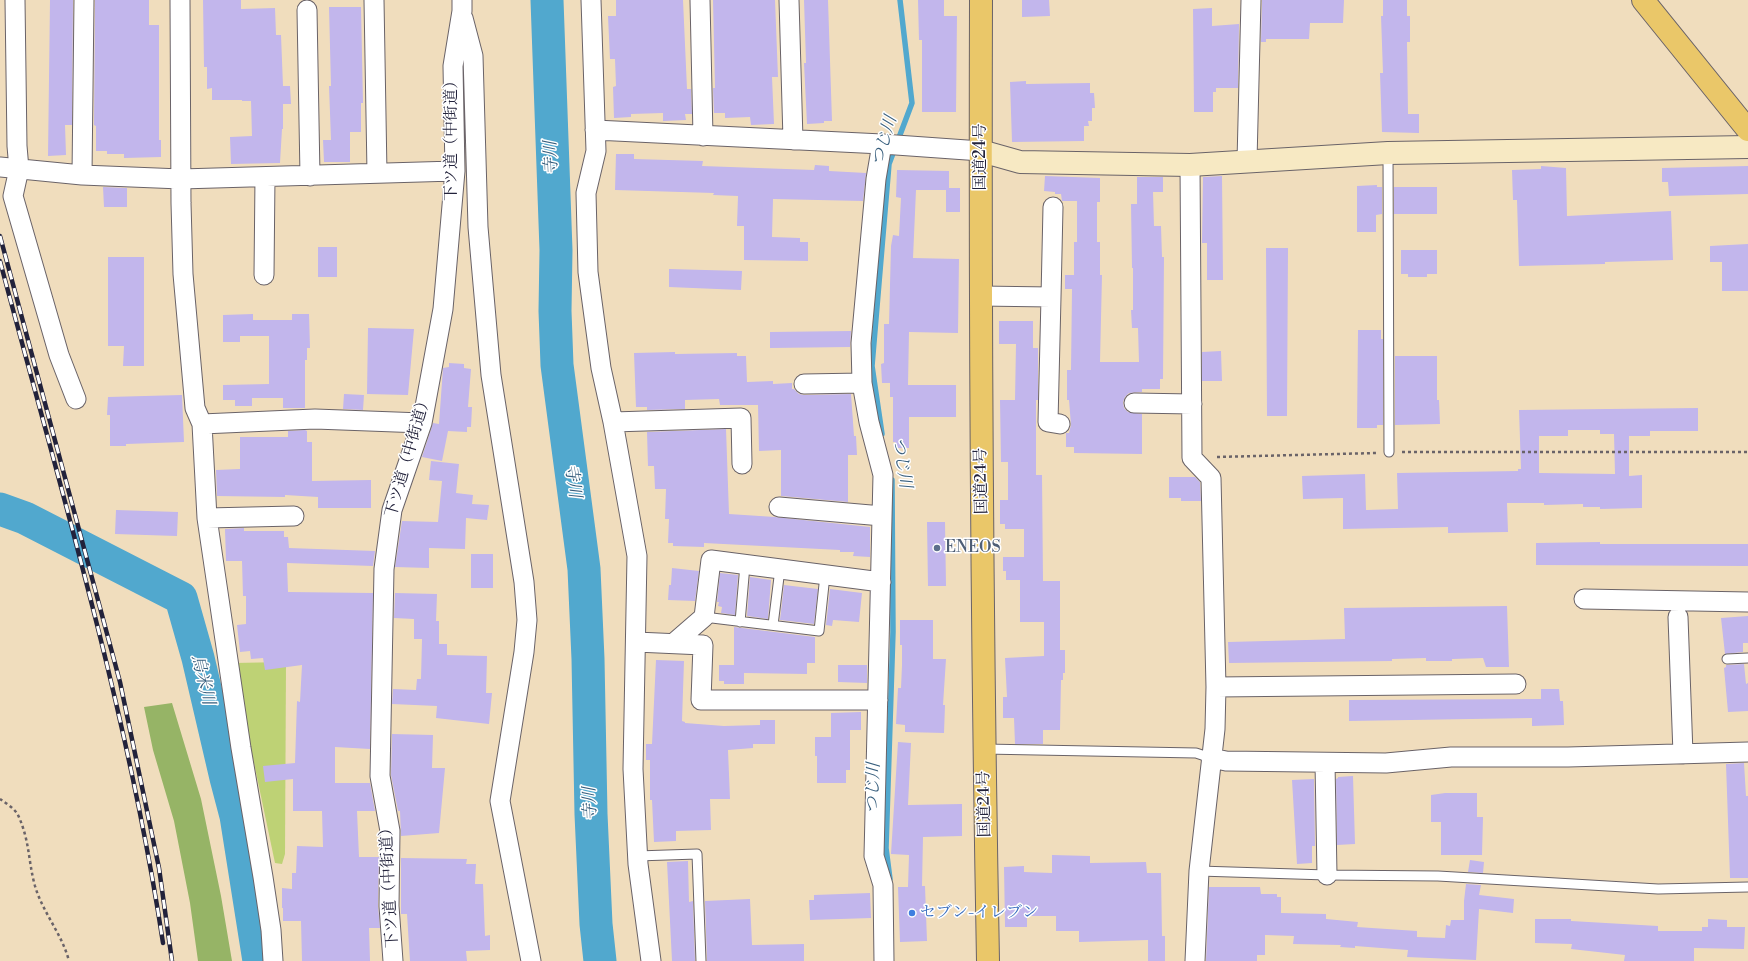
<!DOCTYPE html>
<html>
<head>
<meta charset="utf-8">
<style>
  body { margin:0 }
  canvas { display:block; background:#f0ddbd }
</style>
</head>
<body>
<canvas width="1748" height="961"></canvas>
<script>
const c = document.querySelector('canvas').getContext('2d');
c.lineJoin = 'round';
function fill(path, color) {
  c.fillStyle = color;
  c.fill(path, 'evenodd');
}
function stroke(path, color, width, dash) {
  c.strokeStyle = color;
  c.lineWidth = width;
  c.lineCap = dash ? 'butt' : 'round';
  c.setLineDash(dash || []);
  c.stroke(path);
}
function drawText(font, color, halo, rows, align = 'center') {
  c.font = font + ' "Libre Bodoni","Noto Serif JP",serif';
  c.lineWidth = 3;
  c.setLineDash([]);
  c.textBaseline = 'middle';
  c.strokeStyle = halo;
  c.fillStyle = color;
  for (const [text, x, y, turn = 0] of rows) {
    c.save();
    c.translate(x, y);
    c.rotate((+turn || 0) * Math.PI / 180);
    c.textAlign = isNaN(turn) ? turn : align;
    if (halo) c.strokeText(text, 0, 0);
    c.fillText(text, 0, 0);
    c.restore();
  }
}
fill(new Path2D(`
  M 286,662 L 285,854 L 282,864 L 275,863 L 233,663 Z`), '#bed275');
fill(new Path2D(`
  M 172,703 L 201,799 L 221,896 L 232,961 L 198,961 L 190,903 L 174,821 L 153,750 L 144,707 Z`), '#96b466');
stroke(new Path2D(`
  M 882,434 L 872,366 L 889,164 L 912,103 L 900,0
  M 890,879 L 886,848 L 893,632 L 892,480`), '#51a8ce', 5.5);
stroke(new Path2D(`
  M 547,0 L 556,250 L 555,311 L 557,365 L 584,569 L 588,659 L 591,814 L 596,924 L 600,961
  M 0,509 L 25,518 L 181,598 L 198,658 L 226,778 L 236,816 L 259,961`), '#51a8ce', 33);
fill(new Path2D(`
  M 50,0 L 73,0 L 72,125 L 65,125 L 66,155 L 48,156 Z
  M 95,0 L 149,0 L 149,25 L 159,25 L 159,140 L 161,140 L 161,157 L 124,158 L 124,154 L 107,154 L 107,151 L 96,151 L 96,126 L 94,125 Z
  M 203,0 L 241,0 L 241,9 L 275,8 L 276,35 L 281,35 L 283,86 L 290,86 L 291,104 L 283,104 L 283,129 L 282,129 L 280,163 L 231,164 L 230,137 L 252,136 L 251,101 L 242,101 L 242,100 L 212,100 L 212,88 L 207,89 L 207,67 L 204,67 Z
  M 616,0 L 683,0 L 687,89 L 691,89 L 692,114 L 685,114 L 686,120 L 663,121 L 663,113 L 631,114 L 631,117 L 614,118 L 613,87 L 616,86 L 615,59 L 610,59 L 608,16 L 616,16 Z
  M 713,0 L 775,0 L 778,77 L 772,77 L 774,124 L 751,125 L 750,117 L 725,118 L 725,113 L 714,113 L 713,88 L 715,88 Z
  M 804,0 L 828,0 L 832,121 L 824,121 L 824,123 L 807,124 L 804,63 L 806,63 Z
  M 918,0 L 944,0 L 944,16 L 957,16 L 956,112 L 922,112 L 922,40 L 919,40 Z
  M 1022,0 L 1049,0 L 1050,16 L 1022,17 Z
  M 1262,0 L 1344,0 L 1343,23 L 1310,23 L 1309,39 L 1266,39 L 1266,42 L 1261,42 Z
  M 1383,0 L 1407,0 L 1407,16 L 1410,16 L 1410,42 L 1407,42 L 1408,114 L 1419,114 L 1419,133 L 1382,132 L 1380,73 L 1383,73 L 1381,16 L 1383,16 Z
  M 329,7 L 361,7 L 363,103 L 361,103 L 361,132 L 350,132 L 350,162 L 324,162 L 323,140 L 331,140 L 329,86 L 331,86 Z
  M 1212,8 L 1212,26 L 1239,24 L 1238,88 L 1216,88 L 1216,92 L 1213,92 L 1213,112 L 1194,112 L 1193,9 Z
  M 1026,81 L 1026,84 L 1090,83 L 1090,93 L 1094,93 L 1095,108 L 1092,108 L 1092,121 L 1088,121 L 1089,126 L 1084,126 L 1084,141 L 1012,142 L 1010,82 Z
  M 616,154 L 634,154 L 634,159 L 703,161 L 702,166 L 814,170 L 815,165 L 829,166 L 829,171 L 866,173 L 863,201 L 773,199 L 772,237 L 800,238 L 800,242 L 808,242 L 808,261 L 744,260 L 744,226 L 737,226 L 738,196 L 713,195 L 714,193 L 615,190 Z
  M 1541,166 L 1566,168 L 1567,216 L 1671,211 L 1673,260 L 1605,262 L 1605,264 L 1519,266 L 1517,200 L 1513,200 L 1512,170 L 1541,169 Z
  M 1748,166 L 1748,194 L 1669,196 L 1668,182 L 1662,182 L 1662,168 Z
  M 897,170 L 949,171 L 949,188 L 960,188 L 960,212 L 946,212 L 946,190 L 916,190 L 913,258 L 959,259 L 958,333 L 909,332 L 908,385 L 956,385 L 956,417 L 909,417 L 909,448 L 895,448 L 895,442 L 893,442 L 893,397 L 890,397 L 890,383 L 882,383 L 881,364 L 884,363 L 884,324 L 889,324 L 891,246 L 893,235 L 899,236 L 901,198 L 896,197 Z
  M 1045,176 L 1100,178 L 1100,202 L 1097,202 L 1097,242 L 1100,242 L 1100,275 L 1102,275 L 1100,362 L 1139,362 L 1138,328 L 1132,328 L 1131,310 L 1133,310 L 1133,268 L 1132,268 L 1131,204 L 1137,204 L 1137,177 L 1163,177 L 1163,192 L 1153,192 L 1154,226 L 1161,226 L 1162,257 L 1164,257 L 1163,379 L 1160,379 L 1160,389 L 1142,389 L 1142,392 L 1129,393 L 1125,397 L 1123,402 L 1124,408 L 1128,412 L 1142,414 L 1142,454 L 1074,453 L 1074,447 L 1066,447 L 1066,433 L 1069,433 L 1071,425 L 1069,400 L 1067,400 L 1067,370 L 1071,370 L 1072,289 L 1065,289 L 1065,275 L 1074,275 L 1074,242 L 1077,242 L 1077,201 L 1062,201 L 1061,194 L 1055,194 L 1055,192 L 1044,191 Z
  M 1222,176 L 1223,280 L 1207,280 L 1207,243 L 1202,243 L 1203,177 Z
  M 1377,185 L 1377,187 L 1382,187 L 1382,214 L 1376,215 L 1376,232 L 1357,232 L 1357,186 Z
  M 103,187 L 127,188 L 127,207 L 104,207 Z
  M 1394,187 L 1437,187 L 1437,214 L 1394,214 Z
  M 1748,244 L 1748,291 L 1722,291 L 1722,262 L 1710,262 L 1710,246 Z
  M 318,247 L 337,247 L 337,277 L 318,277 Z
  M 1266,248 L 1288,248 L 1287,416 L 1267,416 Z
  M 1401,250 L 1437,250 L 1437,274 L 1427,274 L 1427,277 L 1408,277 L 1408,274 L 1401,274 Z
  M 108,257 L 144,257 L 144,366 L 123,366 L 124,346 L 108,346 Z
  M 669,269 L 742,271 L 741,290 L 669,287 Z
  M 253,314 L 253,320 L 292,320 L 292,314 L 309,314 L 310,348 L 307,348 L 307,360 L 305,360 L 305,408 L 283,408 L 283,398 L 252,398 L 252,406 L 235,406 L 235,400 L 223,400 L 223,385 L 269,384 L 269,336 L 240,336 L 240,342 L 223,342 L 223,315 Z
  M 999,321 L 1033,321 L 1033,348 L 1038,348 L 1038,400 L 1036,400 L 1036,475 L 1042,475 L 1043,581 L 1060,581 L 1060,650 L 1065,650 L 1065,673 L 1063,673 L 1063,680 L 1061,680 L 1060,730 L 1043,730 L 1043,744 L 1015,744 L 1014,718 L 1003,718 L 1003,697 L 1007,697 L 1005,658 L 1044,656 L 1044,622 L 1020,622 L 1020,580 L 1006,580 L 1006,571 L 1003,571 L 1003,557 L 1024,557 L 1024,529 L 1005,529 L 1005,524 L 1000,524 L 1000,500 L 1008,500 L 1008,462 L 1001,462 L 1000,400 L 1015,400 L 1016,344 L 999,344 Z
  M 368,328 L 414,329 L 408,395 L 367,394 Z
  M 1358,330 L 1381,330 L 1381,339 L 1383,339 L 1383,425 L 1377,425 L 1377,428 L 1357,428 Z
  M 851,331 L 850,347 L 770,348 L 770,332 Z
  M 1221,351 L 1222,381 L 1202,381 L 1202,352 Z
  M 675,352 L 675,354 L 737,353 L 737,356 L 746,356 L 747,382 L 773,381 L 773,384 L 792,383 L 792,389 L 794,389 L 799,394 L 804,395 L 851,394 L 854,436 L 856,436 L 857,455 L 848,455 L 848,502 L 781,496 L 781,450 L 759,451 L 758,405 L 720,405 L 719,399 L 685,400 L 685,409 L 647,410 L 647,407 L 636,407 L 634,353 Z
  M 1395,356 L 1437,356 L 1437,400 L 1439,400 L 1440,424 L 1395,425 Z
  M 449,363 L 464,364 L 464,368 L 471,369 L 468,407 L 472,407 L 471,427 L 467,427 L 467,432 L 448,431 L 442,461 L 422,457 L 433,423 L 439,424 L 443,368 L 449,367 Z
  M 344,394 L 364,395 L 363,410 L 343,409 Z
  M 182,395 L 184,442 L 126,444 L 126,446 L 110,446 L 110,415 L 107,415 L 108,397 Z
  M 1698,408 L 1698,431 L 1650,431 L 1650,436 L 1629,436 L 1629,476 L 1642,475 L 1642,508 L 1600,509 L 1600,507 L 1583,507 L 1583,504 L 1544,505 L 1544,503 L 1507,503 L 1508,532 L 1448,533 L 1448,527 L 1343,529 L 1343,498 L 1303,499 L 1302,476 L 1365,474 L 1366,510 L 1398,509 L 1397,473 L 1518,471 L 1518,469 L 1521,469 L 1519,410 ZM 1568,430 L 1600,430 L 1600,434 L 1614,434 L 1615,474 L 1539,473 L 1539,436 L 1568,436 Z
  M 726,429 L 729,514 L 775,517 L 870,527 L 870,557 L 853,556 L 854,552 L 840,552 L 840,550 L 704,543 L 704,547 L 673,546 L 673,543 L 668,543 L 669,519 L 665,519 L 666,489 L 655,489 L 654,466 L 648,466 L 647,432 Z
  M 305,430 L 307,431 L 307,442 L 312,442 L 312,481 L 371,480 L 371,508 L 318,508 L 318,497 L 285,495 L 285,497 L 217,496 L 216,470 L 240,469 L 240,437 L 288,437 L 288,431 Z
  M 431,461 L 459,464 L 456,493 L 473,495 L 472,504 L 489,505 L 487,520 L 466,518 L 465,549 L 429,548 L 429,568 L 395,567 L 402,521 L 438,522 L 442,481 L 429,480 Z
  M 1169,477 L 1195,477 L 1200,482 L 1201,501 L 1181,501 L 1181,498 L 1169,498 Z
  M 116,510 L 178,512 L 177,536 L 115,534 Z
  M 927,522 L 945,522 L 946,586 L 928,586 Z
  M 244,528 L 244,531 L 284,531 L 284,537 L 288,537 L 289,548 L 375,551 L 373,566 L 287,563 L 288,592 L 373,593 L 370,749 L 335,747 L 335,783 L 370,783 L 375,811 L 357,811 L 359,857 L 379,857 L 378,906 L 380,928 L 369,928 L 370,961 L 302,961 L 301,921 L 283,921 L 283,908 L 282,908 L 282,888 L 292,889 L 292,873 L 296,873 L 297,846 L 323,847 L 322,811 L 293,811 L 293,779 L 265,782 L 263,766 L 295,763 L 297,701 L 300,702 L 302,665 L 265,670 L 263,658 L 251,659 L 250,651 L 240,652 L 237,625 L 246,624 L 246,596 L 243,596 L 242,561 L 226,561 L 225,529 Z
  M 1600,542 L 1600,544 L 1748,544 L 1748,566 L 1536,565 L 1536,543 Z
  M 471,554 L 493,554 L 493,588 L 471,588 Z
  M 672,568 L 699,571 L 695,601 L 668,600 L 669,585 L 671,585 Z
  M 720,573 L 738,575 L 735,615 L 721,613 L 722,607 L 718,606 L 719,602 L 717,602 Z
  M 750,577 L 771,580 L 768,619 L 747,616 Z
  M 784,585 L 818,589 L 814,624 L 780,620 Z
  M 830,589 L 862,593 L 859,622 L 833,620 L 832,626 L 826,625 Z
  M 395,593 L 437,594 L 436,621 L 439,621 L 439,644 L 447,644 L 447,655 L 487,656 L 486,693 L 492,693 L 489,724 L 436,718 L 437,706 L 392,704 L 393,689 L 416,690 L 417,679 L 421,679 L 422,639 L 414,639 L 414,619 L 394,618 Z
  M 1507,606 L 1509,667 L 1486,667 L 1483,658 L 1452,659 L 1452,661 L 1426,661 L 1426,658 L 1392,659 L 1392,661 L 1229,663 L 1228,642 L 1345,639 L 1344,608 Z
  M 1748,616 L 1748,643 L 1743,643 L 1743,652 L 1725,654 L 1721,618 Z
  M 900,620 L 933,620 L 933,659 L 946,659 L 943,705 L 945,705 L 944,733 L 905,732 L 905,725 L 896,724 L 898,688 L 901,688 L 902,665 L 902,645 L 900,645 Z
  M 734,627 L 815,637 L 815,663 L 807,663 L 807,674 L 744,673 L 744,684 L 724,684 L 724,681 L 719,681 L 719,665 L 734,665 Z
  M 656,660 L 684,661 L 682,721 L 685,722 L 685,723 L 724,726 L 760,725 L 760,720 L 775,720 L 775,744 L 753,744 L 753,748 L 728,750 L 730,799 L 710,799 L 711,830 L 676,831 L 676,841 L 654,842 L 652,800 L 650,800 L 650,760 L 646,760 L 646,744 L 652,744 Z
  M 1744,664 L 1746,684 L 1748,683 L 1748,711 L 1728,712 L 1724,668 L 1726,667 L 1726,665 Z
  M 838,665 L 867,665 L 867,683 L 838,682 Z
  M 1541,689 L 1559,689 L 1560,701 L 1563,701 L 1564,725 L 1532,726 L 1532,718 L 1349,721 L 1349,700 L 1541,699 Z
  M 861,712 L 861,730 L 850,730 L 850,770 L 846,770 L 846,783 L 817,783 L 817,756 L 815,756 L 815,737 L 831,737 L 831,713 Z
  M 392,734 L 433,735 L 432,768 L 445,768 L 439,833 L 401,836 L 400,811 L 398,811 L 391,775 Z
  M 898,742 L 911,743 L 908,805 L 962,804 L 962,836 L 923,837 L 922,886 L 925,886 L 927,941 L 900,942 L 898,887 L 908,887 L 909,855 L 891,854 Z
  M 1744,763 L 1746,796 L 1748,796 L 1748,878 L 1730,878 L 1726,764 Z
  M 1353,776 L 1355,844 L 1337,845 L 1336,779 L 1338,778 L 1338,777 Z
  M 1314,779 L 1315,846 L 1312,846 L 1312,863 L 1297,864 L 1292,780 Z
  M 1445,793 L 1477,793 L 1477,817 L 1483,817 L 1482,855 L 1441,855 L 1441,822 L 1431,822 L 1431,795 Z
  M 1052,855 L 1090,856 L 1090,863 L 1146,862 L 1147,873 L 1161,873 L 1162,936 L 1165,936 L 1165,961 L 1148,961 L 1148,940 L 1079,942 L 1079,931 L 1056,931 L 1056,916 L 1027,916 L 1027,927 L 1005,927 L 1004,867 L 1024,866 L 1024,872 L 1052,873 Z
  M 401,858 L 467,859 L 466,864 L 476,864 L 475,884 L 483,884 L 485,936 L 490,935 L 490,950 L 466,951 L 467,961 L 410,961 L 407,914 L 401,914 Z
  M 1470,860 L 1484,862 L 1483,873 L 1468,872 Z
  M 688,861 L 689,902 L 693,901 L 695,961 L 672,961 L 667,862 Z
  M 1466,884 L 1481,885 L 1479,895 L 1514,899 L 1513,913 L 1479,909 L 1476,960 L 1407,957 L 1408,950 L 1355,946 L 1355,948 L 1340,947 L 1341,945 L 1293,944 L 1294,936 L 1265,935 L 1265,955 L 1257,955 L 1257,961 L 1206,961 L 1209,887 L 1260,887 L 1261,894 L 1277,894 L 1277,897 L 1281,897 L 1281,913 L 1326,914 L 1326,919 L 1358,922 L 1357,927 L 1417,931 L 1417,937 L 1445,938 L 1446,925 L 1450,926 L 1451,920 L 1464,920 L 1464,901 Z
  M 870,893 L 871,918 L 810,920 L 809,900 L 814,900 L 814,895 Z
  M 750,899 L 752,945 L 804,944 L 804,961 L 707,961 L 705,901 Z
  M 1535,919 L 1571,919 L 1571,921 L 1658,926 L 1658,931 L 1702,931 L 1702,927 L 1708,927 L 1708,919 L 1727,920 L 1727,927 L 1745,927 L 1744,949 L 1694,948 L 1694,961 L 1624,961 L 1625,955 L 1571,949 L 1572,944 L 1535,943 Z`), '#c2b6ec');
const lane = new Path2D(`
  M 1388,153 L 1389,452
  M 704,617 L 819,631 L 825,575
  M 740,622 L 745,565
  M 773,625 L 780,569
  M 1727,659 L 1748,658
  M 984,749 L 1196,753 L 1211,758
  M 637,856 L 697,854 L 701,961
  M 1199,871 L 1327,875 L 1438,876 L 1658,889 L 1748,887`);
const street = new Path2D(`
  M 15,0 L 17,146 L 19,169 L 13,196 L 59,355 L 76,399
  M 180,0 L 181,203 L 183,274 L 195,408 L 202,424 L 207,518 L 241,748 L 263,877 L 271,930 L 273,961
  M 374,0 L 377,173
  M 591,0 L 596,151 L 586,193 L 588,272 L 601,368 L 613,422 L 637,556 L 633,769 L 638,864 L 651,961
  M 700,0 L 703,136
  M 789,0 L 793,140
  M 307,10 L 310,176
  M 463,18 L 473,56 L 478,227 L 491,375 L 524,582 L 527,620 L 524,652 L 500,801 L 531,961
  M 595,130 L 882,144 L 981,151
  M 882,144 L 876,179 L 861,343 L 862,383 L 869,422 L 883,475 L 874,856 L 883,885 L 884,961
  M 1247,161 L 1251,0
  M 1190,165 L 1192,458 L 1211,478 L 1216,687 L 1215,729 L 1199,871 L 1195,961
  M 0,167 L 82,175 L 181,179 L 455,171
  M 82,175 L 84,0
  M 264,275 L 265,177
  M 980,296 L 1051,297 L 1048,422 L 1060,424
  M 1051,297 L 1053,207
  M 804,384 L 862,383
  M 1134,403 L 1192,404
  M 613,422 L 741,418 L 742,464
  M 202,424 L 315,419 L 422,423
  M 779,507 L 882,516
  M 207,518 L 294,516
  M 1584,599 L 1748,602
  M 1678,617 L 1683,754
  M 636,642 L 703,645 L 701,700 L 878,700
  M 674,643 L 704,617 L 711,560 L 881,582
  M 1216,687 L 1516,684
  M 1211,758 L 1226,761 L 1386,763 L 1451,757 L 1568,757 L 1748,752
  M 1325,763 L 1327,875
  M 393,961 L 389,906 L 390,831 L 380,776 L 384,569 L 392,510 L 422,423 L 443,309 L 455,171 L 453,66 L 462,11 L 462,0`);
const secondary = new Path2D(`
  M 981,151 L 1020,162 L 1190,165 L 1388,153 L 1748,147`);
const primary = new Path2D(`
  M 1643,0 L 1748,130`);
const highway = new Path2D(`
  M 981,0 C 980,320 982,641 988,961`);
stroke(lane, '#6a6368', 11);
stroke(street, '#6a6368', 21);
stroke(secondary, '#6a6368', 24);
stroke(primary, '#6a6368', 24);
stroke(highway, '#6a6368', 24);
stroke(new Path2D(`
  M 1402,452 L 1748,452
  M 1217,457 L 1376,453
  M 0,799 C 6,803 15,809 18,815 C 30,841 28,861 35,886 C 43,913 62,934 69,961`), '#6a6368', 2.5, [3, 3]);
stroke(lane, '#fff', 9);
stroke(street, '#fff', 19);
stroke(secondary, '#f7e9c3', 22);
stroke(primary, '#eac769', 22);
stroke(highway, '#eac769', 22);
const rail = new Path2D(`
  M 0,236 L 120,682 L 159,868 L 172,961
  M 0,261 C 60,487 128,712 163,943`);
stroke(rail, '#22223b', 4.5);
stroke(rail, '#fff', 3, [9]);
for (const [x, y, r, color] of [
  [937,548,4,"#5c6f8a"],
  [912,913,4,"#3f7fe0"]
]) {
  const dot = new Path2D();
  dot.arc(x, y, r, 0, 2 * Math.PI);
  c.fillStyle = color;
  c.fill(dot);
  stroke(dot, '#fff', 1.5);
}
drawText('16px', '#22223b', '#fff', [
  ["下ツ道（中街道）",452,137,-90],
  ["国道24号",981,157,-90],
  ["下ツ道（中街道）",409,456,-74],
  ["国道24号",982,481,-91],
  ["国道24号",985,804,-91],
  ["下ツ道（中街道）",390,884,-93]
]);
drawText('16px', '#4e5e75', '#fff', [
  ["ENEOS",945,548]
], 'left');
drawText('16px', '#366cbe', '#fff', [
  ["セブン-イレブン",920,913]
], 'left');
drawText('italic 17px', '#375e7d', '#fff', [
  ["つじ川",885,141,-73],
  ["寺川",552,158,-92],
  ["つじ川",901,463,81],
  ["寺川",572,481,82],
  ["烏米川",202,680,76],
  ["つじ川",874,788,-88],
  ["寺川",591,804,-92]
]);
</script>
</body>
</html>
